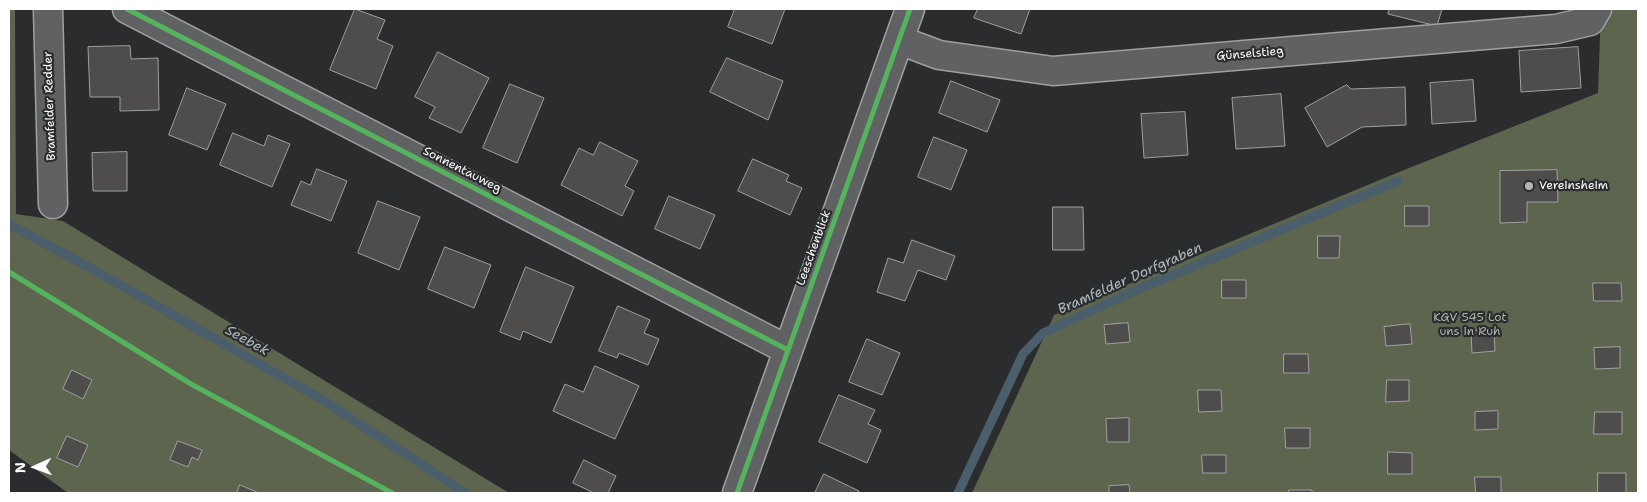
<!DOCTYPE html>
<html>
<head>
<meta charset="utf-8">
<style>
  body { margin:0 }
  #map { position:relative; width:1647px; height:502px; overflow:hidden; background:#2b2c2d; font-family:"Shantell Sans",sans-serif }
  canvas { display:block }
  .frame { position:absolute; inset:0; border:10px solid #fff; pointer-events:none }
  .north { position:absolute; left:10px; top:442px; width:50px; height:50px; -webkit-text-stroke:4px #2a2d2e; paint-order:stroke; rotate:268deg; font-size:14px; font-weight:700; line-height:20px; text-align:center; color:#fff }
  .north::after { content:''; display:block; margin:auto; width:18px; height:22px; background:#fff; clip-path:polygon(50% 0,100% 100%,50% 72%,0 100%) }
</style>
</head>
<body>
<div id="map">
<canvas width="1647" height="502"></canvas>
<div class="frame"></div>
<div class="north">N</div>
</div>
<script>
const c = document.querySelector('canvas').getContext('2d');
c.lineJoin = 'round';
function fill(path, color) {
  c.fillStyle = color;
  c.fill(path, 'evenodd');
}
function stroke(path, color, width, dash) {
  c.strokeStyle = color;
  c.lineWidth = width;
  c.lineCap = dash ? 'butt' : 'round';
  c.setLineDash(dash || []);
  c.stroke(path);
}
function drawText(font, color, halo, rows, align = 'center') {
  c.font = font + ' "Shantell Sans",sans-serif';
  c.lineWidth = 4.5;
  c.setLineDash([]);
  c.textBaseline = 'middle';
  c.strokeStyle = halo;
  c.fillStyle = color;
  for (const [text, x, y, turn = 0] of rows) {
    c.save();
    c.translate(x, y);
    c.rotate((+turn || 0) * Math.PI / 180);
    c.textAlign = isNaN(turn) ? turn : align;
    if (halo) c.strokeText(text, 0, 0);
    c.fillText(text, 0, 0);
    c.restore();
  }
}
fill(new Path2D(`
  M 9,9 L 15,9 L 16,214 L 63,221 L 509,493 L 68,493 L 9,450 Z
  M 1601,9 L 1638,9 L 1638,493 L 972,493 L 1054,315 L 1399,172 L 1598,93 Z`), '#5d654f');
stroke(new Path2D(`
  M 9,224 L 83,264 L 323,400 L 465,493
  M 958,493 L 1023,354 L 1043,333 L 1132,292 L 1398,181`), '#4a5e6b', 9);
const building = new Path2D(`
  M 355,9 L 385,20 L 377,39 L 393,46 L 376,89 L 330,70 Z
  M 735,9 L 785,9 L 772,44 L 728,27 Z
  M 978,9 L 1030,9 L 1021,34 L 974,18 Z
  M 1390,9 L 1442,9 L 1437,26 L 1388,14 Z
  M 130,46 L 131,59 L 158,58 L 159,110 L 120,111 L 120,97 L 90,97 L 88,47 Z
  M 1578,47 L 1581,88 L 1521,92 L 1519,51 Z
  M 438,52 L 489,78 L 461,133 L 429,118 L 435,107 L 415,97 Z
  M 727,58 L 783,81 L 768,120 L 710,92 Z
  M 1473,80 L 1476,121 L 1432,124 L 1430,83 Z
  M 951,81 L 1000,100 L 987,132 L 939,113 Z
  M 510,84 L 544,98 L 517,163 L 483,148 Z
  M 1347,85 L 1351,89 L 1405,87 L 1406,125 L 1362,127 L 1327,147 L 1305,108 Z
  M 187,88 L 226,104 L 207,150 L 169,135 Z
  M 1281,94 L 1285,146 L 1236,149 L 1232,98 Z
  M 1185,112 L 1188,155 L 1144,158 L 1141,114 Z
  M 233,133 L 264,146 L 268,135 L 290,144 L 272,187 L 220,165 Z
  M 934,137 L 967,150 L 951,190 L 918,177 Z
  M 600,142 L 638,161 L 625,186 L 634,191 L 622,216 L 561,185 L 579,148 L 593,155 Z
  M 127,152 L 127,191 L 93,191 L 92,153 Z
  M 753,159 L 789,175 L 786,181 L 802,188 L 790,215 L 738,191 Z
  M 317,169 L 347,181 L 331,221 L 291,205 L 301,181 L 310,185 Z
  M 1557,170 L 1558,202 L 1527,202 L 1527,222 L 1500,223 L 1500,171 Z
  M 669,196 L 715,215 L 700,249 L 655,229 Z
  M 378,201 L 420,217 L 399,270 L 358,253 Z
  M 1405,206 L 1429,206 L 1429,226 L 1405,226 Z
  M 1053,207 L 1083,207 L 1084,250 L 1053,250 Z
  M 1318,236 L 1340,236 L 1339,258 L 1318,258 Z
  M 912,240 L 955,256 L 946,280 L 918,270 L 905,301 L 877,292 L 888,258 L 903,263 Z
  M 445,247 L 491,265 L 474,308 L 428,289 Z
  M 526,267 L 574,287 L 551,343 L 523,331 L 520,340 L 500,332 Z
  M 1222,280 L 1246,280 L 1246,298 L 1222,298 Z
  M 1593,283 L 1621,283 L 1622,301 L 1594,301 Z
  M 618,306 L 650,320 L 644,333 L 659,339 L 648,365 L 619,353 L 617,358 L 599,351 Z
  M 1128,323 L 1130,342 L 1106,344 L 1104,325 Z
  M 1410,324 L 1412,344 L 1386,346 L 1384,327 Z
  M 1494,330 L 1495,351 L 1472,353 L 1471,331 Z
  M 867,339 L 900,353 L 882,395 L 849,382 Z
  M 1620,347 L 1620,368 L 1595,369 L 1594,348 Z
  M 1284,354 L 1308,354 L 1309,373 L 1284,373 Z
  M 595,366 L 639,386 L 615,439 L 553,411 L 565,384 L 583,392 Z
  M 72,370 L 92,380 L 83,399 L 63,389 Z
  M 1387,380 L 1409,380 L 1409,401 L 1386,402 Z
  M 1198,390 L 1221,390 L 1222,411 L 1199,412 Z
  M 839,395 L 875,410 L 868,424 L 881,430 L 867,463 L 819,442 Z
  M 1498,411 L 1498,429 L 1475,430 L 1475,412 Z
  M 1595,412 L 1622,412 L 1622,434 L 1594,434 Z
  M 1129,418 L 1129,442 L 1107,442 L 1106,419 Z
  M 1285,428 L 1310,428 L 1310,448 L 1286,448 Z
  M 67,436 L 88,445 L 78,467 L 57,458 Z
  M 178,441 L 202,450 L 198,460 L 192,457 L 188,467 L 170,460 Z
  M 1388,452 L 1412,453 L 1412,474 L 1388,474 Z
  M 1202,455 L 1226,455 L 1226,473 L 1203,473 Z
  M 584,460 L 616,476 L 608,493 L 594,493 L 573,483 Z
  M 1598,473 L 1626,473 L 1626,493 L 1598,493 Z
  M 824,474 L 859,491 L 858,493 L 815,493 Z
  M 1475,477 L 1501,477 L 1501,493 L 1476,493 Z
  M 240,485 L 259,493 L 237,493 Z
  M 1129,485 L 1130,493 L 1109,493 L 1109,486 Z
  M 1289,490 L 1312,490 L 1312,493 L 1289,493 Z`);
fill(building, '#4f4c4c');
stroke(building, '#a0a0a0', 1);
const minor = new Path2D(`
  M 48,9 L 53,204
  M 127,9 L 788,350
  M 899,40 L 939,55 L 1053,71 L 1556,29 L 1590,21 L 1597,9
  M 737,493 L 910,9`);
stroke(minor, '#a0a0a0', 31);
stroke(minor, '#606162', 28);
stroke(new Path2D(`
  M 127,9 L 788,350
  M 9,272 L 191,384 L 392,493
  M 737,493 L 910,9`), '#56b35d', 5);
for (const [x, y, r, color] of [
  [1529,186,5,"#b5b5b6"]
]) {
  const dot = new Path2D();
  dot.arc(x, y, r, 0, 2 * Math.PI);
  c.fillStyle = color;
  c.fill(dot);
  stroke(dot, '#2a2d2e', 2);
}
drawText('12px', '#fff', '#2a2d2e', [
  ["Günselstieg",1250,54,-5],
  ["Bramfelder Redder",50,106,-92],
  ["Sonnentauweg",462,170,27],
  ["Leeschenblick",814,248,-70]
]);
drawText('12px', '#fff', '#2a2d2e', [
  ["Vereinsheim",1539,186]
], 'left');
drawText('12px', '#b2b6aa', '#2a2d2e', [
  ["KGV 545 Lot",1470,318],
  ["uns in Ruh",1470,332]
]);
drawText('italic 14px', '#afb9bf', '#2a2d2e', [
  ["Bramfelder Dorfgraben",1130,279,-24],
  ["Seebek",247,341,29]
]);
</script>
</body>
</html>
